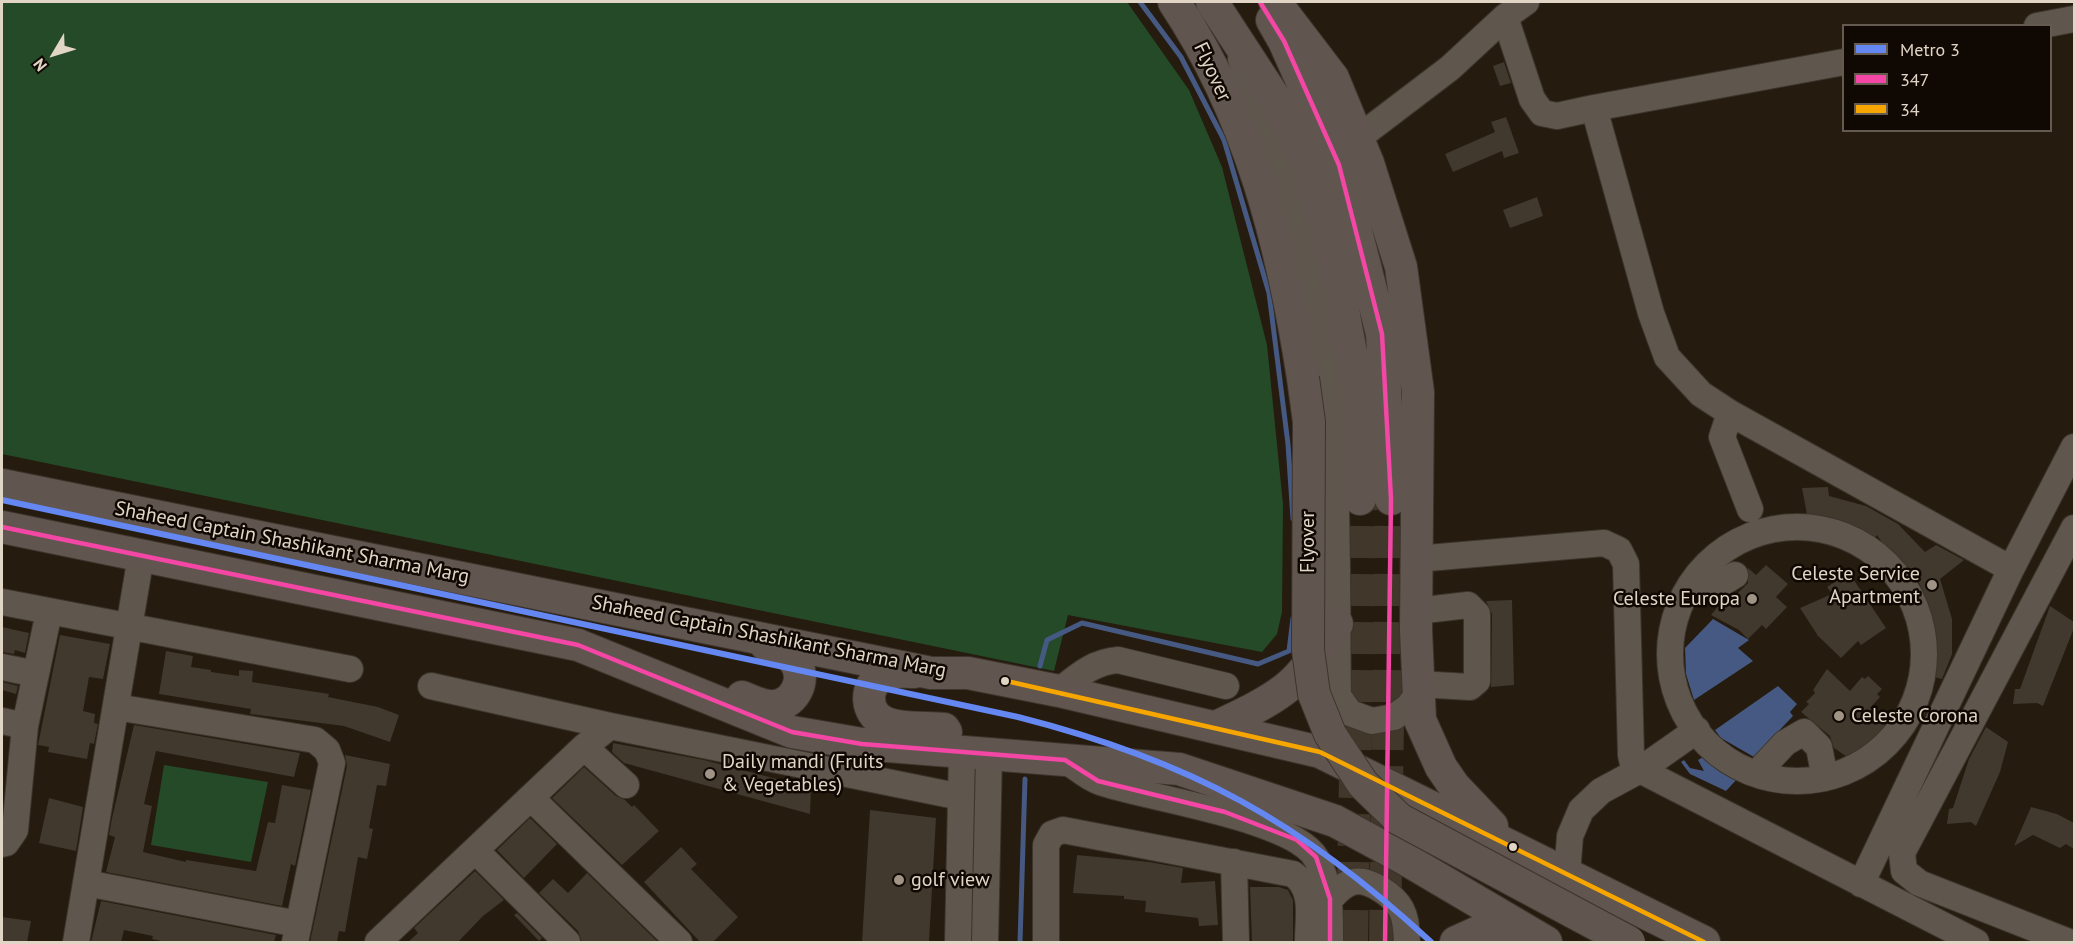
<!DOCTYPE html>
<html>
<head>
<meta charset="utf-8">
<style>
  body { margin:0 }
  #map { position:relative; width:2076px; height:944px; overflow:hidden; background:#251b0e; font-family:"PT Sans",sans-serif }
  canvas { display:block }
  .frame { position:absolute; inset:0; border:3px solid #e1d5c6; pointer-events:none }
  .legend { position:absolute; left:1842px; top:24px; width:210px; height:108px; box-sizing:border-box; background:#100802; border:2px solid #645a50; margin:0; padding:8px 10px; list-style:none; font-size:18px; color:#e1d5c6 }
  .legend li { display:flex; align-items:center; gap:12px; height:30px }
  .legend b { width:30px; border:2px solid #645a50 }
  .north { position:absolute; left:24px; top:24px; width:60px; height:60px; -webkit-text-stroke:4px #100802; paint-order:stroke; rotate:232deg; font-size:16px; font-weight:700; line-height:24px; text-align:center; color:#e1d5c6 }
  .north::after { content:''; display:block; margin:auto; width:21px; height:27px; background:#e1d5c6; clip-path:polygon(50% 0,100% 100%,50% 72%,0 100%) }
</style>
</head>
<body>
<div id="map">
<canvas width="2076" height="944"></canvas>
<div class="frame"></div>
<ul class="legend">
<li><b style="height:8px;background:#6487f2"></b>Metro 3</li>
<li><b style="height:8px;background:#f346a5"></b>347</li>
<li><b style="height:8px;background:#f7a600"></b>34</li>
</ul>
<div class="north">N</div>
</div>
<script>
const c = document.querySelector('canvas').getContext('2d');
c.lineJoin = 'round';
function fill(path, color) {
  c.fillStyle = color;
  c.fill(path, 'evenodd');
}
function stroke(path, color, width, dash) {
  c.strokeStyle = color;
  c.lineWidth = width;
  c.lineCap = dash ? 'butt' : 'round';
  c.setLineDash(dash || []);
  c.stroke(path);
}
function drawText(font, color, halo, rows, align = 'center') {
  c.font = font + ' "PT Sans",sans-serif';
  c.lineWidth = 5;
  c.setLineDash([]);
  c.textBaseline = 'middle';
  c.strokeStyle = halo;
  c.fillStyle = color;
  for (const [text, x, y, turn = 0] of rows) {
    c.save();
    c.translate(x, y);
    c.rotate((+turn || 0) * Math.PI / 180);
    c.textAlign = isNaN(turn) ? turn : align;
    if (halo) c.strokeText(text, 0, 0);
    c.fillText(text, 0, 0);
    c.restore();
  }
}
fill(new Path2D(`
  M 2,2 L 1127,2 L 1189,90 L 1222,167 L 1267,345 L 1283,504 L 1282,612 L 1277,634 L 1262,652 L 1068,615 L 1054,671 L 2,454 Z
  M 164,765 L 268,782 L 251,862 L 151,845 Z`), '#244a28');
fill(new Path2D(`
  M 1713,619 L 1749,640 L 1738,648 L 1753,661 L 1694,700 L 1686,674 L 1685,648 Z
  M 1778,686 L 1797,704 L 1790,712 L 1793,716 L 1754,757 L 1721,738 L 1715,730 Z
  M 1705,756 L 1726,773 L 1738,778 L 1726,791 L 1690,774 L 1681,762 L 1684,760 L 1690,768 L 1704,771 L 1698,760 Z`), '#465983');
stroke(new Path2D(`
  M 1140,2 L 1181,57 L 1224,140 L 1269,293 L 1288,444 L 1293,519
  M 1040,666 L 1047,640 L 1082,623 L 1258,664 L 1289,651 L 1293,618
  M 1020,942 L 1025,779`), '#465983', 5);
fill(new Path2D(`
  M 1504,62 L 1511,83 L 1500,86 L 1493,66 Z
  M 1506,117 L 1519,153 L 1504,158 L 1502,151 L 1453,172 L 1445,154 L 1495,132 L 1491,122 Z
  M 1537,197 L 1543,216 L 1510,228 L 1503,210 Z
  M 1828,487 L 1829,496 L 1866,506 L 1898,524 L 1925,552 L 1936,545 L 1964,560 L 1940,579 L 1952,619 L 1952,654 L 1942,679 L 1926,675 L 1932,644 L 1933,626 L 1922,628 L 1920,611 L 1930,609 L 1915,573 L 1905,578 L 1877,535 L 1871,544 L 1858,535 L 1861,529 L 1827,520 L 1808,520 L 1802,488 Z
  M 1766,565 L 1788,584 L 1776,597 L 1787,607 L 1766,629 L 1762,625 L 1748,639 L 1739,630 L 1711,615 L 1721,603 L 1725,606 L 1748,583 L 1748,568 L 1756,575 Z
  M 1849,573 L 1886,628 L 1861,645 L 1858,641 L 1841,658 L 1818,636 L 1800,608 L 1832,594 L 1827,587 Z
  M 1512,600 L 1514,685 L 1491,687 L 1492,614 L 1486,601 Z
  M 2050,606 L 2074,622 L 2074,628 L 2043,706 L 2037,703 L 2013,704 L 2015,689 L 2020,689 Z
  M 2,627 L 29,633 L 25,653 L 15,650 L 14,654 L 2,652 Z
  M 60,635 L 110,644 L 103,679 L 89,677 L 83,711 L 95,714 L 94,723 L 98,724 L 94,744 L 90,743 L 87,759 L 48,752 L 49,747 L 38,745 Z
  M 166,651 L 193,656 L 191,667 L 211,670 L 211,672 L 239,676 L 239,670 L 253,671 L 252,682 L 329,694 L 328,697 L 378,707 L 399,715 L 390,742 L 344,726 L 250,714 L 251,709 L 159,694 Z
  M 1827,669 L 1850,691 L 1862,677 L 1865,679 L 1868,676 L 1882,689 L 1877,694 L 1880,697 L 1870,708 L 1887,725 L 1883,729 L 1889,734 L 1860,753 L 1857,751 L 1850,759 L 1834,748 L 1830,736 L 1801,712 L 1809,704 L 1806,702 L 1815,693 L 1813,690 Z
  M 2,682 L 18,686 L 16,694 L 2,690 Z
  M 134,725 L 300,753 L 294,777 L 156,751 L 144,804 L 152,806 L 143,852 L 186,862 L 186,860 L 256,871 L 268,822 L 275,823 L 282,785 L 311,790 L 295,866 L 291,864 L 282,906 L 106,872 L 115,837 L 109,835 L 112,818 Z
  M 1986,727 L 2008,742 L 2000,772 L 1976,826 L 1971,822 L 1947,824 L 1949,809 L 1953,808 L 1969,759 Z
  M 613,743 L 704,760 L 811,788 L 810,814 L 624,763 L 612,752 Z
  M 345,755 L 390,764 L 386,786 L 377,785 L 369,828 L 373,829 L 367,859 L 358,857 L 345,932 L 339,931 L 337,942 L 310,942 L 347,766 Z
  M 584,767 L 616,796 L 625,800 L 632,807 L 634,805 L 659,831 L 622,865 L 552,798 Z
  M 49,798 L 83,807 L 76,851 L 39,843 Z
  M 2031,807 L 2057,814 L 2074,823 L 2074,849 L 2066,844 L 2060,848 L 2033,835 L 2014,846 Z
  M 870,810 L 936,818 L 929,942 L 862,942 Z
  M 530,818 L 557,844 L 524,878 L 497,850 Z
  M 681,847 L 697,864 L 691,869 L 738,917 L 713,942 L 700,942 L 644,882 Z
  M 1077,855 L 1149,862 L 1183,868 L 1181,883 L 1215,881 L 1218,925 L 1199,926 L 1198,918 L 1145,912 L 1146,901 L 1124,899 L 1124,896 L 1073,893 Z
  M 475,871 L 504,900 L 483,916 L 458,942 L 408,942 L 418,933 L 414,928 Z
  M 587,873 L 658,942 L 582,942 L 578,931 L 539,893 L 553,879 L 568,893 Z
  M 1250,887 L 1279,887 L 1288,890 L 1293,900 L 1293,942 L 1252,942 Z
  M 101,901 L 276,935 L 274,942 L 166,942 L 152,939 L 153,936 L 124,930 L 121,942 L 91,942 Z
  M 517,913 L 542,938 L 539,941 L 514,915 Z
  M 2,917 L 31,921 L 27,942 L 2,942 Z`), '#41382e');
stroke(new Path2D(`
  M 1352,942 L 1360,499
  M 1385,942 L 1391,499`), '#41372a', 32, [32, 16]);
const minor = new Path2D(`
  M 1505,17 L 1532,99 L 1542,113 L 1557,116 L 1594,108
  M 2037,26 L 2074,19
  M 1241,59 C 1266,141 1303,220 1318,306 C 1341,434 1336,566 1338,696 L 1350,713 L 1372,721 L 1394,717 L 1408,707 L 1419,693
  M 1844,62 L 1594,108 L 1651,313 L 1667,357 L 1701,394 L 1730,413 L 2011,569
  M 1358,138 L 1450,68 L 1505,17 L 1526,2
  M 1730,413 L 1722,437 L 1750,509
  M1670 654a127 127 0 1 1 254 0a127 127 0 1 1-254 0Z
  M 1416,559 L 1604,543 L 1619,550 L 1626,564 L 1631,755 L 1633,764 L 1640,770 L 1976,942
  M 1691,585 L 1725,581 L 1735,575
  M 2,602 L 350,669
  M 1416,611 L 1468,605 L 1477,614 L 1477,681 L 1470,687 L 1418,684
  M 2,667 L 36,674
  M 431,686 L 610,726 L 961,797
  M 1059,691 C 1078,676 1093,662 1118,660 L 1226,686
  M 116,707 L 315,740 L 327,750 L 332,763 L 295,942
  M 2,721 L 25,726 L 49,612
  M 584,747 L 626,785
  M 1065,760 C 1076,767 1088,778 1100,782 C 1145,798 1293,818 1316,858 C 1331,884 1330,914 1330,942
  M 1756,774 L 1785,743 L 1804,732 L 1819,747 L 1825,778
  M 531,798 L 679,942
  M 2,844 L 6,843 L 15,830 L 25,726
  M 476,851 L 567,942
  M 1234,862 L 1236,942
  M 1567,874 L 1570,836 L 1581,810 L 1601,791 L 1640,770 L 1697,730
  M 86,883 L 298,924
  M 1861,884 L 2011,569 L 2074,447
  M 1330,899 C 1337,892 1343,884 1353,882 C 1369,878 1394,896 1401,909 C 1407,920 1406,931 1407,942
  M 76,942 L 141,556
  M 378,942 L 584,747 L 610,726
  M 958,942 L 962,752
  M 985,942 L 989,755
  M 1046,942 L 1046,845 L 1052,834 L 1063,830 L 1293,874 C 1315,890 1308,917 1308,942
  M 2069,942 L 1919,883 L 1904,871 L 1902,853 L 2074,528`);
const major = new Path2D(`
  M 1174,2 C 1250,116 1282,244 1303,378
  M 1212,2 L 1274,97 L 1309,168 L 1334,261 L 1353,364 L 1360,499
  M 1275,2 L 1333,78 L 1368,163 L 1401,267 L 1418,392 L 1416,630 L 1420,720 L 1441,767 L 1454,786 L 1492,826
  M 1272,20 L 1284,41 L 1339,165 L 1365,266 L 1382,334 L 1391,499
  M 2,485 L 931,673 L 968,673 L 1059,691 L 1320,752 L 1704,942
  M 2,527 L 578,645 L 792,732 L 862,744 L 1179,769 L 1335,821 L 1407,860 L 1546,942
  M 914,672 C 903,672 891,670 882,676 C 864,686 865,713 884,722 C 900,730 926,727 944,729 L 946,732
  M 742,697 C 750,700 759,705 769,706 C 793,708 809,680 794,660 C 788,652 776,649 766,645
  M 1216,727 C 1239,716 1264,705 1285,689 C 1307,672 1321,646 1337,624
  M 1456,942 L 1487,928 L 1518,927`);
stroke(minor, '#3d342c', 28);
stroke(major, '#3d342c', 34);
stroke(minor, '#5f564d', 26);
stroke(major, '#61564f', 32);
const majorBridge = new Path2D(`
  M 1303,378 L 1309,422 L 1308,650 L 1314,694 L 1330,734 L 1363,784 L 1399,819 L 1629,942`);
stroke(majorBridge, '#3d342c', 34, []);
stroke(majorBridge, '#61564f', 32);
stroke(new Path2D(`
  M 1260,2 L 1284,41 L 1339,165 L 1382,334 L 1391,499 L 1385,942
  M 2,527 L 578,645 L 792,732 L 862,744 L 1065,760 L 1098,781 L 1225,812 L 1297,840 L 1316,857 L 1330,899 L 1330,942`), '#f346a5', 4.5);
stroke(new Path2D(`
  M 1002,680 L 1320,752 L 1704,942`), '#f7a600', 4.5);
stroke(new Path2D(`
  M 2,500 L 1018,717 C 1191,761 1300,821 1431,942`), '#6487f2', 6);
for (const [x, y, r, color] of [
  [1932,585,6,"#9f9486"],
  [1752,599,6,"#9f9486"],
  [1005,681,5,"#e1d5c6"],
  [1839,716,6,"#9f9486"],
  [710,774,6,"#9f9486"],
  [1513,847,5,"#e1d5c6"],
  [899,880,6,"#9f9486"]
]) {
  const dot = new Path2D();
  dot.arc(x, y, r, 0, 2 * Math.PI);
  c.fillStyle = color;
  c.fill(dot);
  stroke(dot, '#100802', 2);
}
drawText('20px', '#e1d5c6', '#100802', [
  ["Flyover",1212,72,65],
  ["Flyover",1308,542,-90],
  ["Shaheed Captain Shashikant Sharma Marg",292,543,11],
  ["Shaheed Captain Shashikant Sharma Marg",769,637,11]
]);
drawText('20px', '#e1d5c6', '#100802', [
  ["Celeste Service",1920,574,"right"],
  ["Apartment",1920,597,"right"],
  ["Celeste Europa",1740,599,"right"],
  ["Celeste Corona",1851,716],
  ["Daily mandi (Fruits",722,762],
  ["& Vegetables)",722,785],
  ["golf view",911,880]
], 'left');
</script>
</body>
</html>
